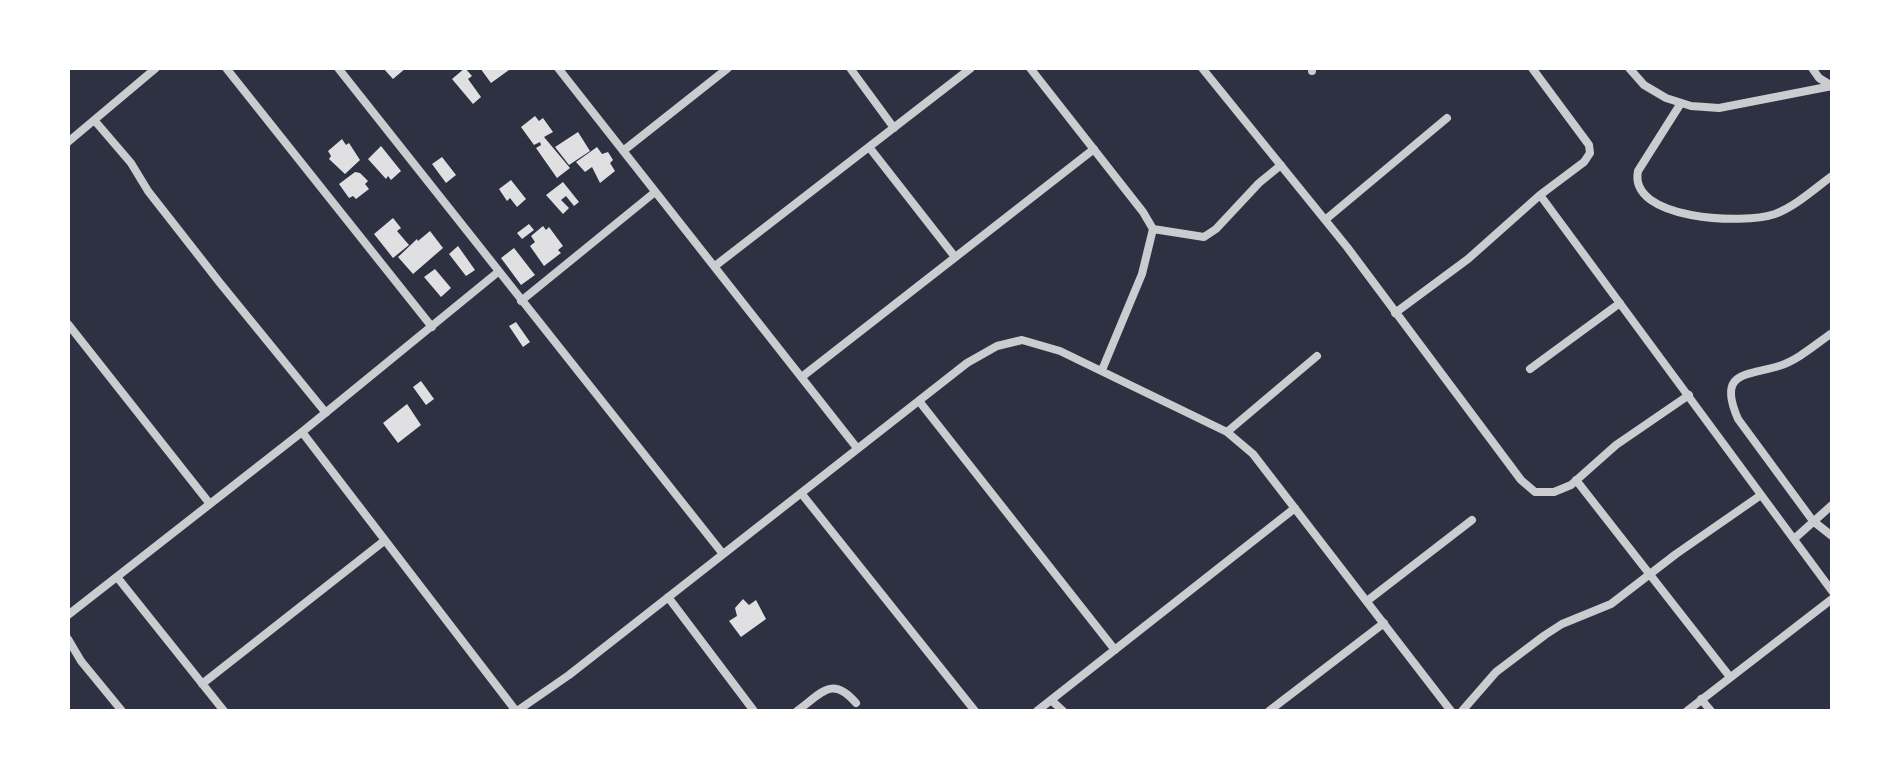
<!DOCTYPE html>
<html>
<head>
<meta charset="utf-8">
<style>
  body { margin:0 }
  #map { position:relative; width:1900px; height:779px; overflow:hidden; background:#2d3142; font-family:Commissioner,sans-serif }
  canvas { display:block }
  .frame { position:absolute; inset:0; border:70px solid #fff; pointer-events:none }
</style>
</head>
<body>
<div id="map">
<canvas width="1900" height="779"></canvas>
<div class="frame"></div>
</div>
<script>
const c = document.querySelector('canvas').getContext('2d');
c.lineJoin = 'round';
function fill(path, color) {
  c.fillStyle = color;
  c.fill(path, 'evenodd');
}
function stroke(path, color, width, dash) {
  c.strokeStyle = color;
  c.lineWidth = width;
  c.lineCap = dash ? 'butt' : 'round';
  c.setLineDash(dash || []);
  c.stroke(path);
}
fill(new Path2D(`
  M 383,68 L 396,69 L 406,68 L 393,79 Z
  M 465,68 L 472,76 L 468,79 L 481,97 L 473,104 L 452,79 Z
  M 480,68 L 508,68 L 509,70 L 491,83 Z
  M 535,116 L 539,121 L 543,118 L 553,132 L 544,137 L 570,168 L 557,178 L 536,148 L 541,145 L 540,142 L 534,145 L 521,127 Z
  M 578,132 L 590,151 L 569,165 L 555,147 Z
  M 342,139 L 346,145 L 349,143 L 360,160 L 345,174 L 329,159 L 331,156 L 328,151 Z
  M 381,146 L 401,171 L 391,180 L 388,176 L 386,179 L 368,159 Z
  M 597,147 L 602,154 L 608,152 L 613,160 L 610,163 L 615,171 L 600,183 L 592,167 L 585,172 L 576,162 Z
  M 442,157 L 456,175 L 446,183 L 432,164 Z
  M 355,172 L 360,173 L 368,181 L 365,184 L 369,189 L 356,199 L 353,196 L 349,198 L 339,184 Z
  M 511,180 L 526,199 L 517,207 L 510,198 L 507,201 L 499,189 Z
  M 563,182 L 579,202 L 574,206 L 566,196 L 561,200 L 569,208 L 563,214 L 546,195 Z
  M 393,218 L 401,228 L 397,231 L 409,245 L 393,258 L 374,234 Z
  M 529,224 L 534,230 L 522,239 L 517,233 Z
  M 543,226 L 546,230 L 549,227 L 563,246 L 558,250 L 561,253 L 544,266 L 530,246 L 535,242 L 531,236 Z
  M 430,231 L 443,248 L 413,274 L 398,257 L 417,239 L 418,241 Z
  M 458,246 L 475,270 L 466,276 L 449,254 Z
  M 514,248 L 535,275 L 521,285 L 501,258 Z
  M 435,269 L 451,288 L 441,297 L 424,277 Z
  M 516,322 L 530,342 L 523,347 L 509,326 Z
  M 421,381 L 434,399 L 426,405 L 413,387 Z
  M 407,404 L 421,425 L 398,443 L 383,423 Z
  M 743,599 L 749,605 L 756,600 L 766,619 L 741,637 L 729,621 L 737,616 L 735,608 Z`), '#e0e0e3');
stroke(new Path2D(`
  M 226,68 L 432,327
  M 338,68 L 723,554
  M 558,68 L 857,448
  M 850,68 L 894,128
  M 1030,68 L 1143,212 L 1153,229 L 1142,274 L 1102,370
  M 1202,68 L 1347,247 L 1521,480 L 1535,492 L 1554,492 L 1571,485 L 1616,445 L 1689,395
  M 1629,68 L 1644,85 L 1666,98 L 1691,106 L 1719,108 L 1832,86
  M 1812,68 L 1819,78 L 1832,86
  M 1312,71 L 1312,68
  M 1681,103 L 1638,171 C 1628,220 1744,225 1775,214 C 1796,206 1814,189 1832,176
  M 95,121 L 131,163 L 148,191 L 220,283 L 326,413
  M 68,142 L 156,68
  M 869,147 L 955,257
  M 623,151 L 728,68
  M 1540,195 L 1832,591
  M 1325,220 L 1447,118
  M 1153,229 L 1204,237 L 1216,229 L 1259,183 L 1281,165
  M 715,266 L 971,68
  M 521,301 L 655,192
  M 1395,313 L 1468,259 L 1540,195 L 1584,162 L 1590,153 L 1589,145 L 1532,68
  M 68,324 L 210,504
  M 1832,333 C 1816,344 1798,360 1779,366 C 1746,376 1717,371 1738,419 L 1813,521 L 1832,536
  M 1530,369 L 1620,303
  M 803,376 L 1094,149
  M 919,401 L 1115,650
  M 302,432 L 516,711
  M 1227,432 L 1317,356
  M 1576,480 L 1730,677
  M 801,493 L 975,711
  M 1794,539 L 1832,505
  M 117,577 L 224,711
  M 668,597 L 754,711
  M 1367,601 L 1472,520
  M 68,615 L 302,432 L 498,272
  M 68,639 L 81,661 L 122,711
  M 202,684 L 384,541
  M 1701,699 L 1711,711
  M 1051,700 L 1063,711
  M 517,711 L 569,675 L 967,363 L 997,346 L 1022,340 L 1060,351 L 1227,432 L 1253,454 L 1451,711
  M 797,711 C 822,693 832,675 856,703
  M 1037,711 L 1295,508
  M 1269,711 L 1384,623
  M 1462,711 L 1496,672 L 1545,635 L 1562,624 L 1611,604 L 1676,554 L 1761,495
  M 1687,711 L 1832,599`), '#caccd0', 8);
</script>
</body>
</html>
